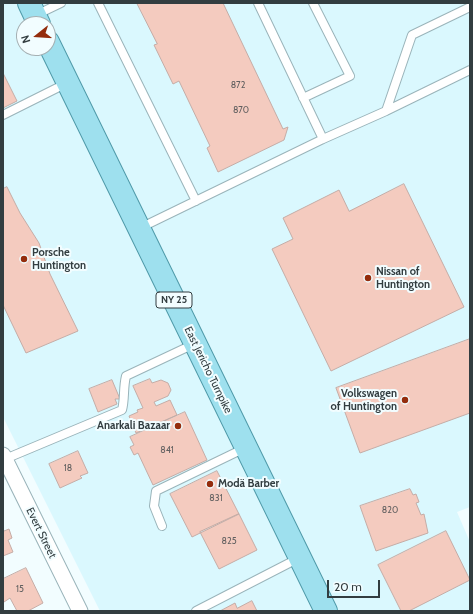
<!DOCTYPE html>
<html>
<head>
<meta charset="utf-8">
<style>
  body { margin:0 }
  #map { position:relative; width:473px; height:614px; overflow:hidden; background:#f2fdff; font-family:Cabin,sans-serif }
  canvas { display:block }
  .frame { position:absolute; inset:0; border:4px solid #323d40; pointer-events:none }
  .north { position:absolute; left:16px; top:16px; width:40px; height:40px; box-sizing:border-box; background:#f2fdff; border:1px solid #a5b0b3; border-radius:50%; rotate:253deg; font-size:11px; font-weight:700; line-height:16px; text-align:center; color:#323d40 }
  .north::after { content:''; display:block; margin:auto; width:14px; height:18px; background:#942d0d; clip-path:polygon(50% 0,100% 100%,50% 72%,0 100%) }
  .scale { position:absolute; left:327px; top:580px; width:53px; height:18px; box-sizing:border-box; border:2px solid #323d40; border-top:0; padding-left:5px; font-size:12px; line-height:14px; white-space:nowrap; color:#323d40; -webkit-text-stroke:3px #f2fdff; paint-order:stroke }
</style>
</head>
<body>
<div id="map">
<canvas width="473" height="614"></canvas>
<div class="frame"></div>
<div class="north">N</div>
<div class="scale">20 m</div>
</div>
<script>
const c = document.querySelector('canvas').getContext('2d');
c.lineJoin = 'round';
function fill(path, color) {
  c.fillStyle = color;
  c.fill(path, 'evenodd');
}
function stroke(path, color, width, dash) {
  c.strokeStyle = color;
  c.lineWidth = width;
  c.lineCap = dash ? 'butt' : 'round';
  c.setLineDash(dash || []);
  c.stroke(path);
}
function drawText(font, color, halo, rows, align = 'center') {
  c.font = font + ' Cabin,sans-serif';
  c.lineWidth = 4;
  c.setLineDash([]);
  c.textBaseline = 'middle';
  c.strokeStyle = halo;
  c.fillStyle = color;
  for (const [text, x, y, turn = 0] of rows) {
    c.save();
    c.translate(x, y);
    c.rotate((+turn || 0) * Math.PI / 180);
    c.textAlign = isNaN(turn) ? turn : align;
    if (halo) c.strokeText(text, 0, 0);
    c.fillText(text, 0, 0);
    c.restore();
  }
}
fill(new Path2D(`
  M 3,3 L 470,3 L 470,507 L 457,512 L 470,542 L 470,611 L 100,611 L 3,417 ZM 24,24 L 48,24 L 48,48 L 24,48 Z`), '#daf8fe');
const building = new Path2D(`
  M 137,3 L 223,3 L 283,129 L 288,127 L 284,140 L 218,172 L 207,148 L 210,146 L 179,81 L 173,84 L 154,45 L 157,44 Z
  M 3,73 L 17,101 L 3,108 Z
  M 404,184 L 464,307 L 331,371 L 272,249 L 293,239 L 283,218 L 339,190 L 349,211 Z
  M 7,187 L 20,213 L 39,243 L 50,274 L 78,331 L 26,353 L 3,305 L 3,189 Z
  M 470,339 L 470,413 L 360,453 L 336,388 Z
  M 150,379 L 152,383 L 161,380 L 168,383 L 171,390 L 168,396 L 154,402 L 156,406 L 170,400 L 177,415 L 136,433 L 129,416 L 138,412 L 137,410 L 143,408 L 133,386 Z
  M 112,380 L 120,399 L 115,399 L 117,404 L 98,412 L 89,389 Z
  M 185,412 L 207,460 L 153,485 L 138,453 L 134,455 L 130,447 L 134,445 L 130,437 Z
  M 78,451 L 88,473 L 80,476 L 82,478 L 60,488 L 49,464 Z
  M 217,471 L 239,514 L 192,537 L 170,494 Z
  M 410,489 L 413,495 L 416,494 L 419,502 L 416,503 L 421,515 L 424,514 L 428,533 L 376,551 L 360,506 Z
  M 239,514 L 257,550 L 219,569 L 200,532 Z
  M 3,529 L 4,531 L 9,529 L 12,538 L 8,540 L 13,552 L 3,556 Z
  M 446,531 L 470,580 L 409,611 L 401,611 L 378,565 Z
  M 26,568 L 43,603 L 28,611 L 17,611 L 10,598 L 4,602 L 3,600 L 3,579 Z
  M 252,601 L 257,611 L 220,611 L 235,603 L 237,608 Z`);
fill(building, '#f4cbbf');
stroke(building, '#c5ada7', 1);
const service = new Path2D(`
  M 98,3 L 196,201
  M 36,15 L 61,3
  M 303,98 L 350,76 L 313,3
  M 386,111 L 412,35 L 470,7
  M 3,115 L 67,83
  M 323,139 L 386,111 L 470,70
  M 140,228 L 323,139 L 258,3
  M 5,459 L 122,410 C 125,399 123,388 126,376 L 194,344
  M 162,526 L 154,506 L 156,491 L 245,448
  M 196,611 L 299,558`);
const minor = new Path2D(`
  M 3,455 L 80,611`);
const primary = new Path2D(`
  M 29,3 L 39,24
  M 48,42 L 326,611`);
stroke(service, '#9ab4ba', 10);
stroke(minor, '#9ab4ba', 17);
stroke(primary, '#4f9aa9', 24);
stroke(service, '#fff', 8);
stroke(minor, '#fff', 15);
stroke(primary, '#9ee0ee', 22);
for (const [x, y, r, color] of [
  [24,259,4,"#942d0d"],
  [368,278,4,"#942d0d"],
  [405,400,4,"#942d0d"],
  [178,426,4,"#942d0d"],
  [210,484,4,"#942d0d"]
]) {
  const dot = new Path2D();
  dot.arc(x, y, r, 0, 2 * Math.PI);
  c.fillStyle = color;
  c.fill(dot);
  stroke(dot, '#f2fdff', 1.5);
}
drawText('9px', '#626060', null, [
  ["872",238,85],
  ["870",241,110],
  ["841",167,450],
  ["18",68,468],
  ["831",216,498],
  ["820",390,510],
  ["825",229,541],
  ["15",20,589]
]);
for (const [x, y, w] of [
  [174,300,36]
]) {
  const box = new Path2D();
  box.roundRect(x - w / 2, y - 8, w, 16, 3);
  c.fillStyle = '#f2fdff';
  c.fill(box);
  stroke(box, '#323d40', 1);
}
drawText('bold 10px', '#323d40', null, [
  ["NY 25",174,300]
]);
drawText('bold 11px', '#323d40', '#f2fdff', [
  ["Porsche",32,253],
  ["Huntington",32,266],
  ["Nissan of",376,272],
  ["Huntington",376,285],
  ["Volkswagen",397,394,"right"],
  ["of Huntington",397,407,"right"],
  ["Anarkali Bazaar",170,426,"right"],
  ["Modä Barber",218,484]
], 'left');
drawText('11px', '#323d40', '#f2fdff', [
  ["East Jericho Turnpike",208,370,64],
  ["Evert Street",41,533,64]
]);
</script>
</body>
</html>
